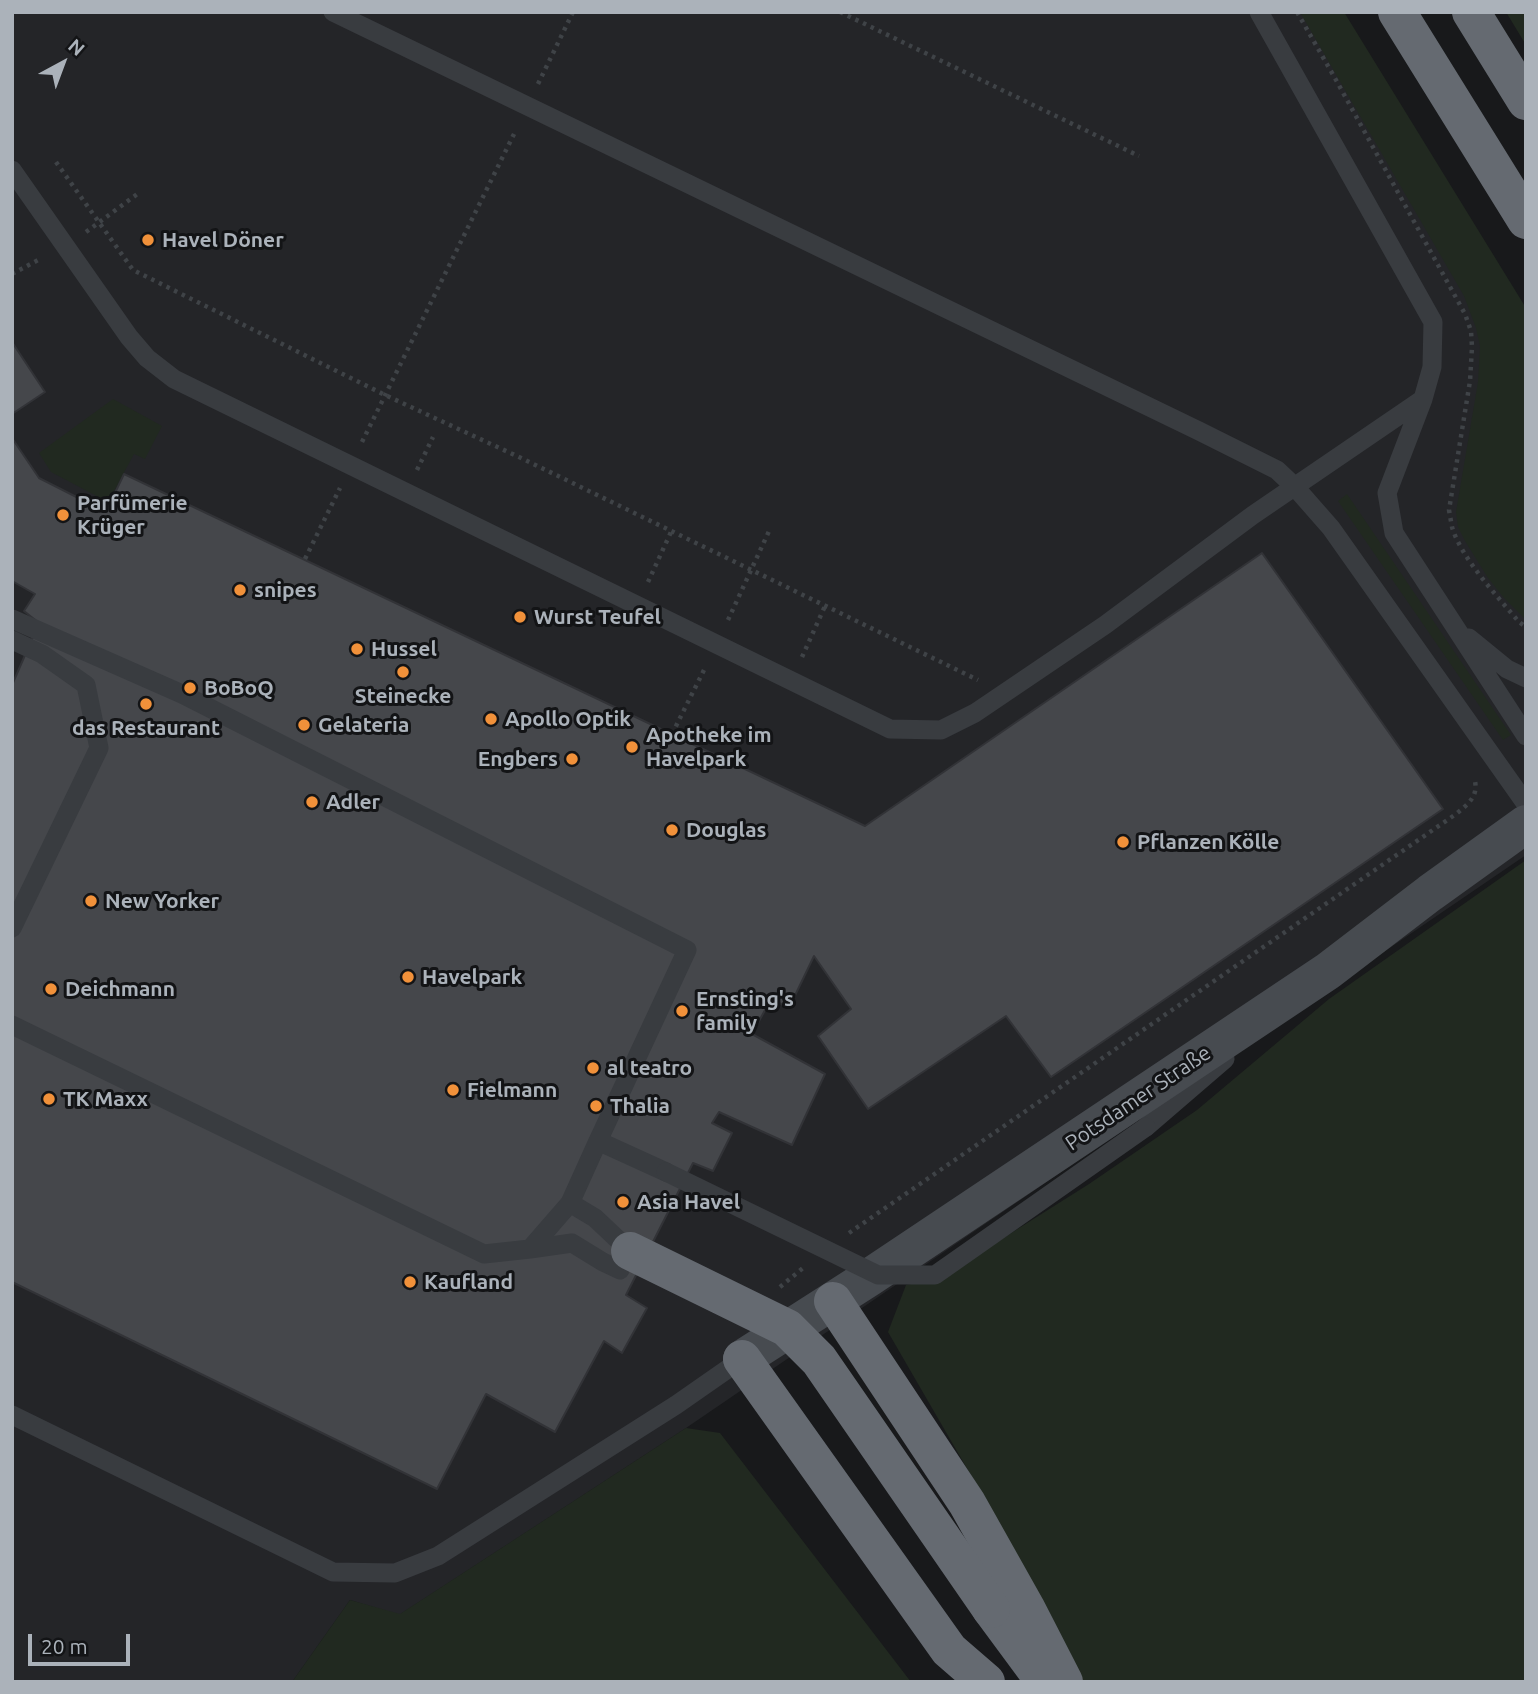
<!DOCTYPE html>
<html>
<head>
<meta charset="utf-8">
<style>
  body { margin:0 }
  #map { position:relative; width:1538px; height:1694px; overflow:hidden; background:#18191b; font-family:Ubuntu,sans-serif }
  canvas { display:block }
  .frame { position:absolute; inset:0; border:14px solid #abb2ba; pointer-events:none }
  .north { position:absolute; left:28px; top:28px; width:70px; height:70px; -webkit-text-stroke:5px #131416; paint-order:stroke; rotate:41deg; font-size:19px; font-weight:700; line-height:28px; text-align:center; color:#abb2ba }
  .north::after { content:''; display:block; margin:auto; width:24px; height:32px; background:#abb2ba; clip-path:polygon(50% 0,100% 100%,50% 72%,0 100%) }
  .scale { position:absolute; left:28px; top:1634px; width:102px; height:32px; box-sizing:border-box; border:4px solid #abb2ba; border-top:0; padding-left:9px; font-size:21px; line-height:24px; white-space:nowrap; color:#abb2ba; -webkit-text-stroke:5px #131416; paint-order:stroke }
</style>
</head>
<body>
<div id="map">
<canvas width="1538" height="1694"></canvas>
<div class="frame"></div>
<div class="north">N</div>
<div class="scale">20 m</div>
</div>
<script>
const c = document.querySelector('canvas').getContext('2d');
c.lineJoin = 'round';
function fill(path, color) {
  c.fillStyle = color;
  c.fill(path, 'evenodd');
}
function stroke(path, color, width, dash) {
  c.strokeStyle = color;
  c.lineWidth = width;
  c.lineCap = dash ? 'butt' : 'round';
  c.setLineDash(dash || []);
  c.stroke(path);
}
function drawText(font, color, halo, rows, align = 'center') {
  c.font = font + ' Ubuntu,sans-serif';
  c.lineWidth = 6;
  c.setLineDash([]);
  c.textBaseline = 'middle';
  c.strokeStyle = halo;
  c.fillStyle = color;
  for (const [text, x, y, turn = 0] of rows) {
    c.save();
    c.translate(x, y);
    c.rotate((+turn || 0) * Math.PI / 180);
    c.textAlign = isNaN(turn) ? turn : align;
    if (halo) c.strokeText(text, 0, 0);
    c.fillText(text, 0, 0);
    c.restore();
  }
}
fill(new Path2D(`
  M 12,12 L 1316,12 L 1526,339 L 1526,855 L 686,1428 L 399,1615 L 350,1600 L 292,1682 L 12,1682 Z`), '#242528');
fill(new Path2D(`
  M 1300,12 L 1344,12 L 1526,308 L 1526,620 L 1504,598 L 1488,578 L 1465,541 L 1458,527 L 1456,512 L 1478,382 L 1480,346 L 1476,328 L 1464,296 Z
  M 1506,12 L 1526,12 L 1526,45 Z
  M 113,399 L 162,426 L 145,459 L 134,454 L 108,502 L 51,472 L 39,453 Z
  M 1347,494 L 1511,735 L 1503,740 L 1338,501 Z
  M 1526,860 L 1526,1682 L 1083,1682 L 976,1484 L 888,1332 L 906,1285 L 940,1278 L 1089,1184 L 1197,1110 L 1329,999 Z
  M 686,1428 L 720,1433 L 911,1682 L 292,1682 L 350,1600 L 400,1614 Z`), '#212920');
const building = new Path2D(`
  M 12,342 L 45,392 L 12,414 Z
  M 12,438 L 39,478 L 106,512 L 124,474 L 865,826 L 1262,553 L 1443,809 L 1051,1077 L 1006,1016 L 868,1109 L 818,1036 L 851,1009 L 814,956 L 789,1008 L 771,999 L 752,1034 L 825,1074 L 792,1145 L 719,1112 L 712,1123 L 732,1133 L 713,1171 L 693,1163 L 626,1295 L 647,1308 L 622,1353 L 604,1341 L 555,1432 L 486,1394 L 437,1489 L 12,1282 L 12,685 L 39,623 L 24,611 L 35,594 L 12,581 Z`);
fill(building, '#45474b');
stroke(building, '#323337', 2);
stroke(new Path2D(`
  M 840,12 L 1139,156
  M 1297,12 L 1336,80 L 1465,314 L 1471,331 L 1472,347 L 1470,381 L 1449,510 C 1450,516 1451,521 1452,527 C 1461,558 1498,597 1519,622 L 1526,627
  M 538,84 L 573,12
  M 56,162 L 133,270 L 385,395 L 519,457 L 978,680
  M 86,232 L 140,192
  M 12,274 L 42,258
  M 362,442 L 516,130
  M 417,470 L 433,437
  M 305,559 L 340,488
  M 648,582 L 671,532
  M 728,620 L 770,529
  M 802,657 L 825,606
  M 672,734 L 706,666
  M 849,1233 L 1456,814 C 1468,804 1478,797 1475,781
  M 780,1287 L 803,1268`), '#3f4347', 4.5, [3.5, 5]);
stroke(new Path2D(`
  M 333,12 L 1199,431 L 1277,470 L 1295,487 L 1331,528 L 1526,804
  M 1259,12 L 1433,322 L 1432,367 L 1423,399 L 1387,493 L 1394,533 L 1526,736
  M 12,170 L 129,337 L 147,358 L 174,379 L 890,729 L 941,730 L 975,713 L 1105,625 L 1253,515 L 1423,399
  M 12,619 L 182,694 L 687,950 L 598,1141
  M 1469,638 L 1507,669 L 1526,678
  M 12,640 L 42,654 L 86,685 L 99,748 L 12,928
  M 12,1025 L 484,1254 L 530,1249 L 570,1203 L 598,1141 L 666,1172
  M 1146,1127 L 1225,1059
  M 570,1203 L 595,1218 L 630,1251
  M 530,1249 L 572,1243 L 603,1262 L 620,1270
  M 12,1415 L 333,1572 L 395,1573 L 438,1556 L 676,1405 L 742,1359`), '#393c40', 19);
stroke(new Path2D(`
  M 742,1359 L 870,1277 L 1328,971 L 1430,893 L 1526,824`), '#474b50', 38);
stroke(new Path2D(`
  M 1397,12 L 1526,220
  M 1471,12 L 1526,101
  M 833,1301 L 967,1503 L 1026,1608 L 1064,1682
  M 742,1359 L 949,1650 L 986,1682
  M 991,1609 L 1039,1674`), '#656a71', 38);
stroke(new Path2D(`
  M 666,1172 L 878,1275 L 935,1275 L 1146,1127`), '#393c40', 19);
stroke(new Path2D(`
  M 630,1251 L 787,1328 L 819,1360 L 991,1609`), '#656a71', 38);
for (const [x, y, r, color] of [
  [148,240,7,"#f1913a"],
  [63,515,7,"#f1913a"],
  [240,590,7,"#f1913a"],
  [520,617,7,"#f1913a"],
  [357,649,7,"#f1913a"],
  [403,672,7,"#f1913a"],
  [190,688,7,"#f1913a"],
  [146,704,7,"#f1913a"],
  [491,719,7,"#f1913a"],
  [304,725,7,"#f1913a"],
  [632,747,7,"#f1913a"],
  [572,759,7,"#f1913a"],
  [312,802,7,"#f1913a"],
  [672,830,7,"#f1913a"],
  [1123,842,7,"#f1913a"],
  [91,901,7,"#f1913a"],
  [408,977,7,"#f1913a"],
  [51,989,7,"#f1913a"],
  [682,1011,7,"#f1913a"],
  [593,1068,7,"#f1913a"],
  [453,1090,7,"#f1913a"],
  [49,1099,7,"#f1913a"],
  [596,1106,7,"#f1913a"],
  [623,1202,7,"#f1913a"],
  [410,1282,7,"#f1913a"]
]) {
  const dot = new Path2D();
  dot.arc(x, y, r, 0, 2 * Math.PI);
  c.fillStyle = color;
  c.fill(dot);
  stroke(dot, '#131416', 2.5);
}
drawText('bold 21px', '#abb2ba', '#131416', [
  ["Havel Döner",162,240],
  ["Parfümerie",77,503],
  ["Krüger",77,527],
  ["snipes",254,590],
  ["Wurst Teufel",534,617],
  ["Hussel",371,649],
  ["BoBoQ",204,688],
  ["Steinecke",403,696,"center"],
  ["Apollo Optik",505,719],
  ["Gelateria",318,725],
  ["das Restaurant",146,728,"center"],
  ["Apotheke im",646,735],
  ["Havelpark",646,759],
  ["Engbers",558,759,"right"],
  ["Adler",326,802],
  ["Douglas",686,830],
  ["Pflanzen Kölle",1137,842],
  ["New Yorker",105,901],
  ["Havelpark",422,977],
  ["Deichmann",65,989],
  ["Ernsting's",696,999],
  ["family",696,1023],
  ["al teatro",607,1068],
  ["Fielmann",467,1090],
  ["TK Maxx",63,1099],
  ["Thalia",610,1106],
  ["Asia Havel",637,1202],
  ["Kaufland",424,1282]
], 'left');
drawText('21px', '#abb2ba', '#131416', [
  ["Potsdamer Straße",1138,1098,-34]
]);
</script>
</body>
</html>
